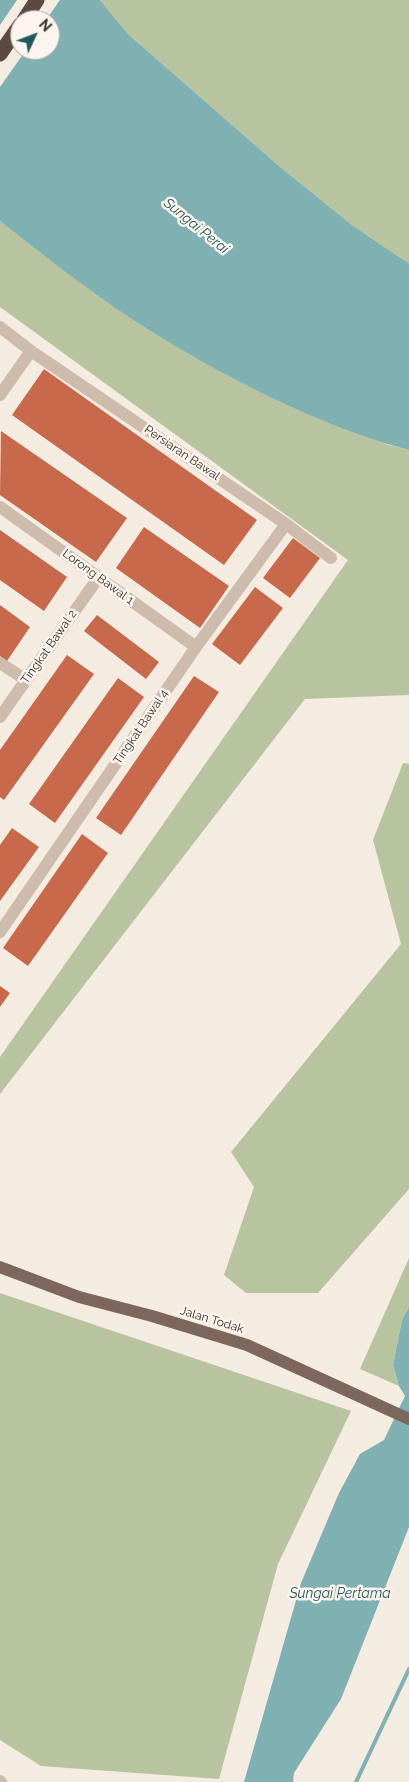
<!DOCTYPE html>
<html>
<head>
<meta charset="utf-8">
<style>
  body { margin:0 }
  #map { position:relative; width:409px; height:1782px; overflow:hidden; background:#f4ebe1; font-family:Raleway,sans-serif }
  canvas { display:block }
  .north { position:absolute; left:10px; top:10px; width:50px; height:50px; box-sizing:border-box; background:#fbf5ee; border:1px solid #aea6a0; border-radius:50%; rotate:47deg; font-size:14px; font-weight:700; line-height:20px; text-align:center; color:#3b302b }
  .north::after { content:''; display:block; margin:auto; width:18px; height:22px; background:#1f5a5e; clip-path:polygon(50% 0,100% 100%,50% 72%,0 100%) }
</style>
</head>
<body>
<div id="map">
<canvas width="409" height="1782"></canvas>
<div class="north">N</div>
</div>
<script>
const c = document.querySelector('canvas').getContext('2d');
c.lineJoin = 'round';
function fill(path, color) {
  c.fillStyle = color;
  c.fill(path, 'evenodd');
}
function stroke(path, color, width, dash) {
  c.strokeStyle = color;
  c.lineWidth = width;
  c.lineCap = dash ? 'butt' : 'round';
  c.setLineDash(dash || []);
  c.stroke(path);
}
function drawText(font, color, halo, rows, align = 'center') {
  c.font = font + ' Raleway,sans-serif';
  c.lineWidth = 5;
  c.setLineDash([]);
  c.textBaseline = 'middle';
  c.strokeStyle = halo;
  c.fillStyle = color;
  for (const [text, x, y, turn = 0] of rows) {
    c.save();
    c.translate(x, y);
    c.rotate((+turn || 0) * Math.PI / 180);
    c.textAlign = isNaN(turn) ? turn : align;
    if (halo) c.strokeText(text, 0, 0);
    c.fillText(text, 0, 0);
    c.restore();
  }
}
fill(new Path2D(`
  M 100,0 L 409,0 L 409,263 L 399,257 L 352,225 L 279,166 L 128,34 Z
  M 0,221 L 88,288 L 154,333 L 389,445 L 409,450 L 409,695 L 305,699 L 0,1094 L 0,1057 L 348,560 L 0,307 Z
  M 403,763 L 409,764 L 409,1189 L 318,1293 L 246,1293 L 224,1275 L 254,1187 L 231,1152 L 401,944 L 373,840 Z
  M 409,1258 L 409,1307 L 402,1320 L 393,1365 L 399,1386 L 360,1369 Z
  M 0,1293 L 351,1411 L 278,1564 L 219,1779 L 41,1766 L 0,1740 Z`), '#b8c4a0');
fill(new Path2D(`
  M 0,0 L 100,0 L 128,34 L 279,166 L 352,225 L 399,257 L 409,263 L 409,450 C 323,427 230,380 154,333 C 100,300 50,260 0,221 ZM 20,20 L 50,20 L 50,50 L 20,50 Z
  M 409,1307 L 409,1527 L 341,1699 L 294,1773 L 293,1782 L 244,1782 L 301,1583 L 339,1493 L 360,1454 L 384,1440 L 405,1396 L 399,1386 L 393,1365 L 402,1320 Z`), '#7fb0b2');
fill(new Path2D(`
  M 17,0 L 60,0 L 46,20 L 20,20 L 20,50 L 26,50 L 0,87 L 0,25 Z`), '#f4ebe1');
stroke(new Path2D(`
  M 356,1782 L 409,1669`), '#7fb0b2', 4);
fill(new Path2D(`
  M 44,369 L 257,520 L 224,565 L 12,415 Z
  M 1,431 L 127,518 L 96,562 L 0,495 Z
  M 144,527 L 229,586 L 200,628 L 116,568 Z
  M 0,530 L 67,577 L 44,611 L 0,580 Z
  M 293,538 L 320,558 L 290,598 L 263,578 Z
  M 255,587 L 283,608 L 240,665 L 212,644 Z
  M 0,605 L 30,627 L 7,661 L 0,656 Z
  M 97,615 L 159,662 L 146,679 L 84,631 Z
  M 67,655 L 94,674 L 4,800 L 0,797 L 0,750 Z
  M 194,676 L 219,692 L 121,835 L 96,818 Z
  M 118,678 L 144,697 L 55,823 L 29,804 Z
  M 12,828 L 39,847 L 0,901 L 0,845 Z
  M 82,834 L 108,853 L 28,966 L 3,948 Z
  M 0,986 L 10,993 L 0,1007 Z`), '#c8694b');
stroke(new Path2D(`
  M 0,327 L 31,351 L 286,524 L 331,558
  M 0,395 L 31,351
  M 0,507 L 196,647
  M 0,663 L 26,680
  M 0,717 L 98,578
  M 0,932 L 196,647 L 286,524
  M 0,1781 L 1,1782`), '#cdbbac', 12);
stroke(new Path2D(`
  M 0,1267 L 79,1297 L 152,1316 L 247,1345 L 409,1419`), '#7d675c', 12);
stroke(new Path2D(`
  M 24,20 L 37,0
  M 0,54 L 20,25`), '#5c4a42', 15);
drawText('12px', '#3b302b', '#fbf5ee', [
  ["Persiaran Bawal",182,453,34],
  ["Lorong Bawal 1",98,577,36],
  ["Tingkat Bawal 2",49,647,-55],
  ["Tingkat Bawal 4",141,727,-56],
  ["Jalan Todak",212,1320,17]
]);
drawText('italic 14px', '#1f5a5e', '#fbf5ee', [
  ["Sungai Perai",196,226,39],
  ["Sungai Pertama",340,1594]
]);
</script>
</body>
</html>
